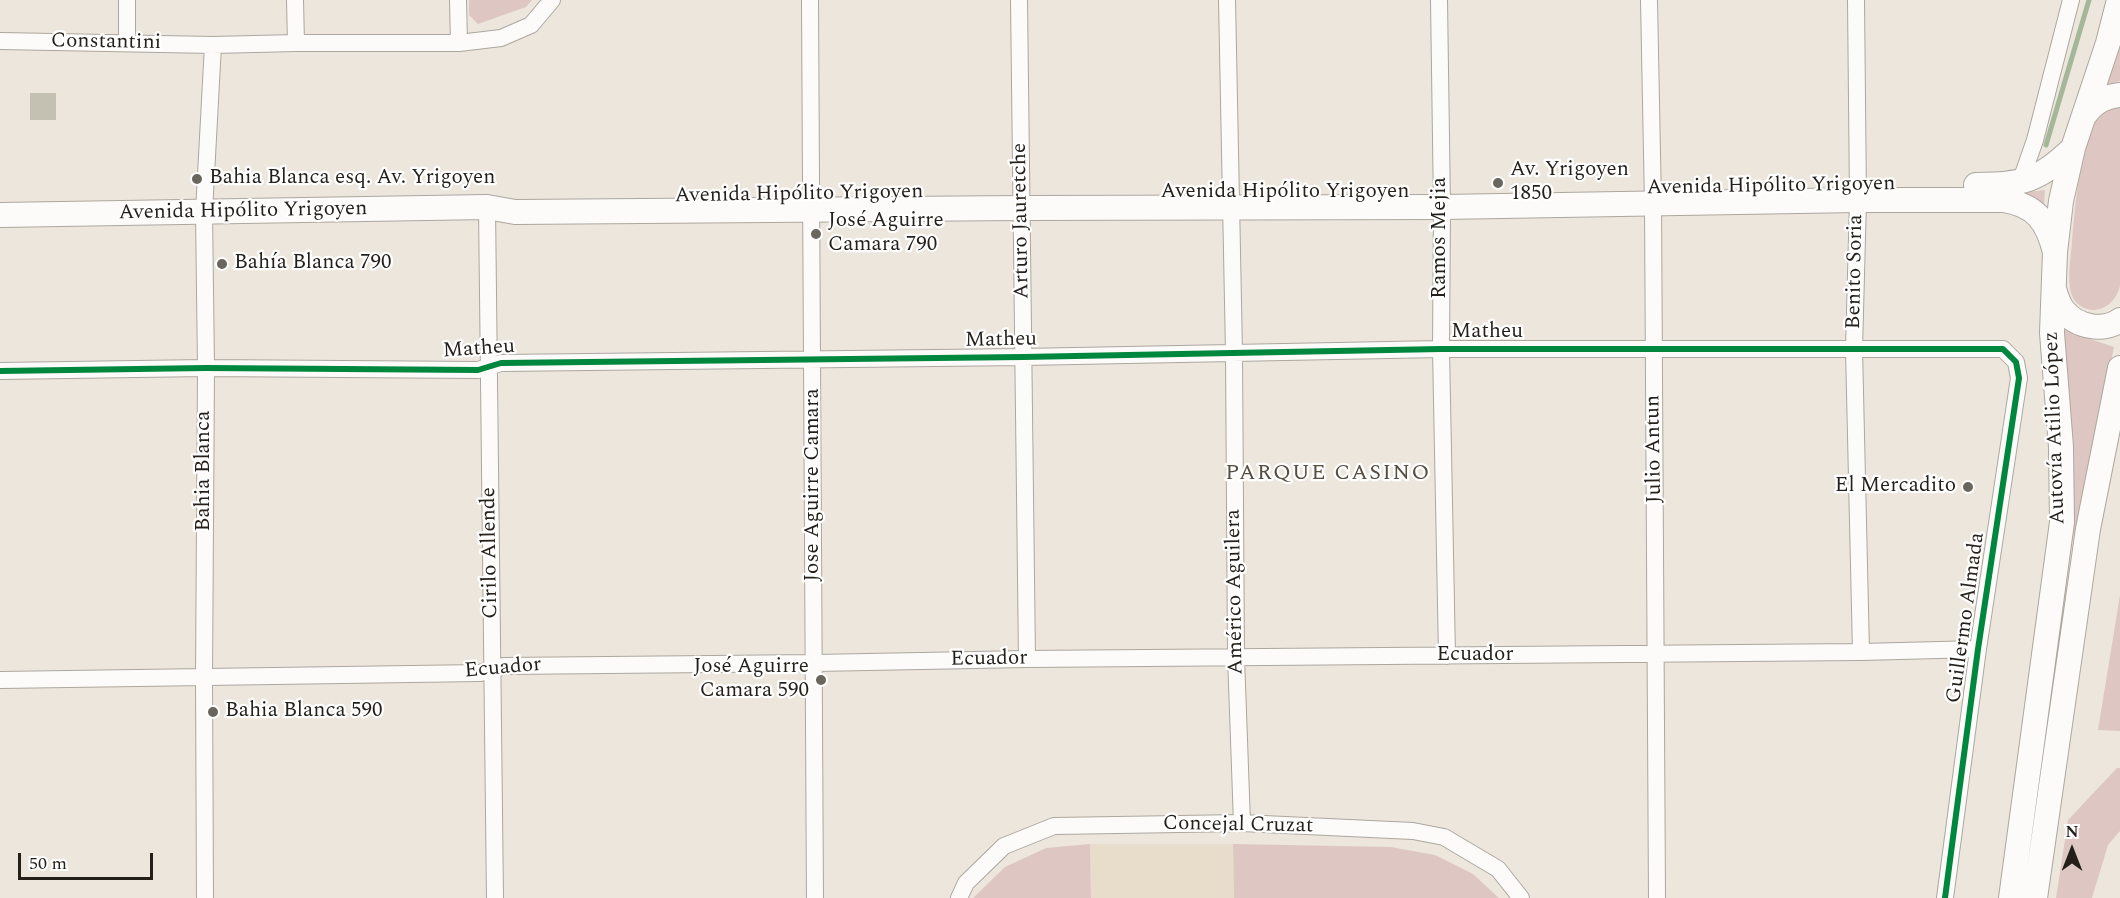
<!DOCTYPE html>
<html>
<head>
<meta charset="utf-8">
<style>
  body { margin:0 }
  #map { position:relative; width:2120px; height:898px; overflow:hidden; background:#ede6dc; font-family:Spectral,serif }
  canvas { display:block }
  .north { position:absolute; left:2042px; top:820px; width:60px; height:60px; -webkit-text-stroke:4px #fff; paint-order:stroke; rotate:0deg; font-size:16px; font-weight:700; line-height:24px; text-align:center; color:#241f19 }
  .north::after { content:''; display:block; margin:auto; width:21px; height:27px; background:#241f19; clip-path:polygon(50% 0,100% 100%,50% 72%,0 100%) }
  .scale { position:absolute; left:18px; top:853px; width:135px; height:27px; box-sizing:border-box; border:3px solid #241f19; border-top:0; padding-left:8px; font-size:18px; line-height:21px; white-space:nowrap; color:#241f19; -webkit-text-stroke:4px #fff; paint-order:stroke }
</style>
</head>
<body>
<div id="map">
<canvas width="2120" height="898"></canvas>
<div class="north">N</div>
<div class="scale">50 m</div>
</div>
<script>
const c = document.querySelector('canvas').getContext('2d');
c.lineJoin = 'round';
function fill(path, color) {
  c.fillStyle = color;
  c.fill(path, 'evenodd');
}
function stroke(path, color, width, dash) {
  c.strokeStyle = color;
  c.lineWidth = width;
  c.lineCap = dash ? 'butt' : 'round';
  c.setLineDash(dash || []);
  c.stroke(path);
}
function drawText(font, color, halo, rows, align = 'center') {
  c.font = font + ' Spectral,serif';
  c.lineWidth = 4.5;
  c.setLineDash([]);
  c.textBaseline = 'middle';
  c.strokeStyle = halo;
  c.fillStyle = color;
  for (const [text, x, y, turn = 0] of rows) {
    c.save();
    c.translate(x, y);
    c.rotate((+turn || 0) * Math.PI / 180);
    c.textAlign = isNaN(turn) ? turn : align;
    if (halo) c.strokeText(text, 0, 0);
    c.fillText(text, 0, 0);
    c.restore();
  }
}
fill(new Path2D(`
  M 1090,844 L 1233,844 L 1234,898 L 1091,898 Z`), '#e8dccb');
fill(new Path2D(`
  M 469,0 L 532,0 L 526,7 L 478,24 L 469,15 Z
  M 2120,31 L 2120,81 L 2103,86 Z
  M 2120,105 L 2120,286 C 2112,318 2074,317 2070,288 C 2068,273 2071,256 2072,241 C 2076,198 2079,148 2100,110 Z
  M 2045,190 L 2044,206 L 2022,193 Z
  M 2064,324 L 2084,337 L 2114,347 L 2074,541 Z
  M 2120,595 L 2120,731 L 2098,730 Z
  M 2117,768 L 2120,768 L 2120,831 L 2108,845 L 2092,898 L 2056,898 L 2068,820 Z
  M 1090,844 L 1091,898 L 973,898 L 1005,867 L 1046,848 Z
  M 1233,844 L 1391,847 L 1435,855 L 1473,874 L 1499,898 L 1234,898 Z`), '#dec7c3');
stroke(new Path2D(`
  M 2046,145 L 2089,0`), '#a4b799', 5);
fill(new Path2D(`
  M 30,93 L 56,93 L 56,120 L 30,120 Z`), '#c4c1b3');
const street = new Path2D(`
  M 127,0 L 127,43
  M 295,0 L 296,43
  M 458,0 L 459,43
  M 810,0 L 815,898
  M 1019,0 L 1027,659
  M 1227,0 L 1234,352 L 1236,657 L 1242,823
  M 1439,0 L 1442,207 L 1441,349 L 1447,656
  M 1649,0 L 1653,204 L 1657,898
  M 1856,0 L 1858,200 L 1854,349 L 1861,652
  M 0,41 L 213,45 L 296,43 L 459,43 L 501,38 L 531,25 L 552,0
  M 2020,183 L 2035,140 L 2071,0
  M 487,207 L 495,898
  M 0,371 L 206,368 L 478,370 L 501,363 L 1023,357 L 1441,349 L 2003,349 L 2016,362 L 2019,378 L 1978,649 L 1945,898
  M 0,680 L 480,673 L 504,666 L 815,663 L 1027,659 L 1861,652 L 1978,649
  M 205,898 L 204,677 L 206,368 L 204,212 L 213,45
  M 959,898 L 966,883 L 1004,846 L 1054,826 L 1242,823 L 1413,831 L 1444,837 L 1498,869 L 1521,898`);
const secondary = new Path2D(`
  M 2084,116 C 2094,102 2103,97 2120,95
  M 1976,185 C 2023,184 2038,182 2073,148
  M 0,215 L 487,207 L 515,212 L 1022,208 L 1442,207 L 1858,200 L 2003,200 C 2036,205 2047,221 2055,252
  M 2054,289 C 2056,296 2059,305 2064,311 C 2077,327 2103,332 2120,320
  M 2011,898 L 2062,522 L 2061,447 L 2052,333 L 2055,252 L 2061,201 L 2073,148 L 2108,43 L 2119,0
  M 2035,898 L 2088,529 L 2120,368`);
stroke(street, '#aca79f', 18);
stroke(secondary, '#aca79f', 26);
stroke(street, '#fcfbfa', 16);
stroke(secondary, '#fcfbfa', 24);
stroke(new Path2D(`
  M 0,371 L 206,368 L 478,370 L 501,363 L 1023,357 L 1441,349 L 2003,349 L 2016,362 L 2019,378 L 1978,649 L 1945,898`), '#00873e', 6);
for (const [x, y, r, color] of [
  [197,179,6,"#6a655d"],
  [1498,183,6,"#6a655d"],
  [816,234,6,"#6a655d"],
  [222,264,6,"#6a655d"],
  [1968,487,6,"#6a655d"],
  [821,680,6,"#6a655d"],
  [213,712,6,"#6a655d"]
]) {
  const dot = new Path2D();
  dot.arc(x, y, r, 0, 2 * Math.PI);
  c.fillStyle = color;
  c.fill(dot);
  stroke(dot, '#fff', 2);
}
drawText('21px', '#241f19', '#fff', [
  ["Constantini",106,43,1],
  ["Avenida Hipólito Yrigoyen",1771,187,-1],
  ["Avenida Hipólito Yrigoyen",1285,193],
  ["Avenida Hipólito Yrigoyen",799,195,-1],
  ["Avenida Hipólito Yrigoyen",243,212,-1],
  ["Arturo Jauretche",1022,221,-91],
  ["Ramos Mejia",1441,238,-90],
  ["Benito Soria",1856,272,-89],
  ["Matheu",1487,333],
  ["Matheu",1001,341,-1],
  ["Matheu",479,350,-4],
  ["Autovía Atilio López",2056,428,-92],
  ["Julio Antun",1655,449,-91],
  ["Bahia Blanca",205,471,-90],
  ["Jose Aguirre Camara",814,485,-90],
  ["Cirilo Allende",491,553,-91],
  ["Américo Aguilera",1236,592,-91],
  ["Guillermo Almada",1967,618,-82],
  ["Ecuador",1475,656],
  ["Ecuador",989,660,-1],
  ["Ecuador",503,669,-5],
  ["Concejal Cruzat",1238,826,1]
]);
drawText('21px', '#241f19', '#fff', [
  ["Av. Yrigoyen",1510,171],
  ["1850",1510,195],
  ["Bahia Blanca esq. Av. Yrigoyen",209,179],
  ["José Aguirre",828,222],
  ["Camara 790",828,246],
  ["Bahía Blanca 790",234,264],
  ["El Mercadito",1956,487,"right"],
  ["José Aguirre",809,668,"right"],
  ["Camara 590",809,692,"right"],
  ["Bahia Blanca 590",225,712]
], 'left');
c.letterSpacing = '1.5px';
drawText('22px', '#584e40', '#fff', [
  ["PARQUE CASINO",1328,475]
]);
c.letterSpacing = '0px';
</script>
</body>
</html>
